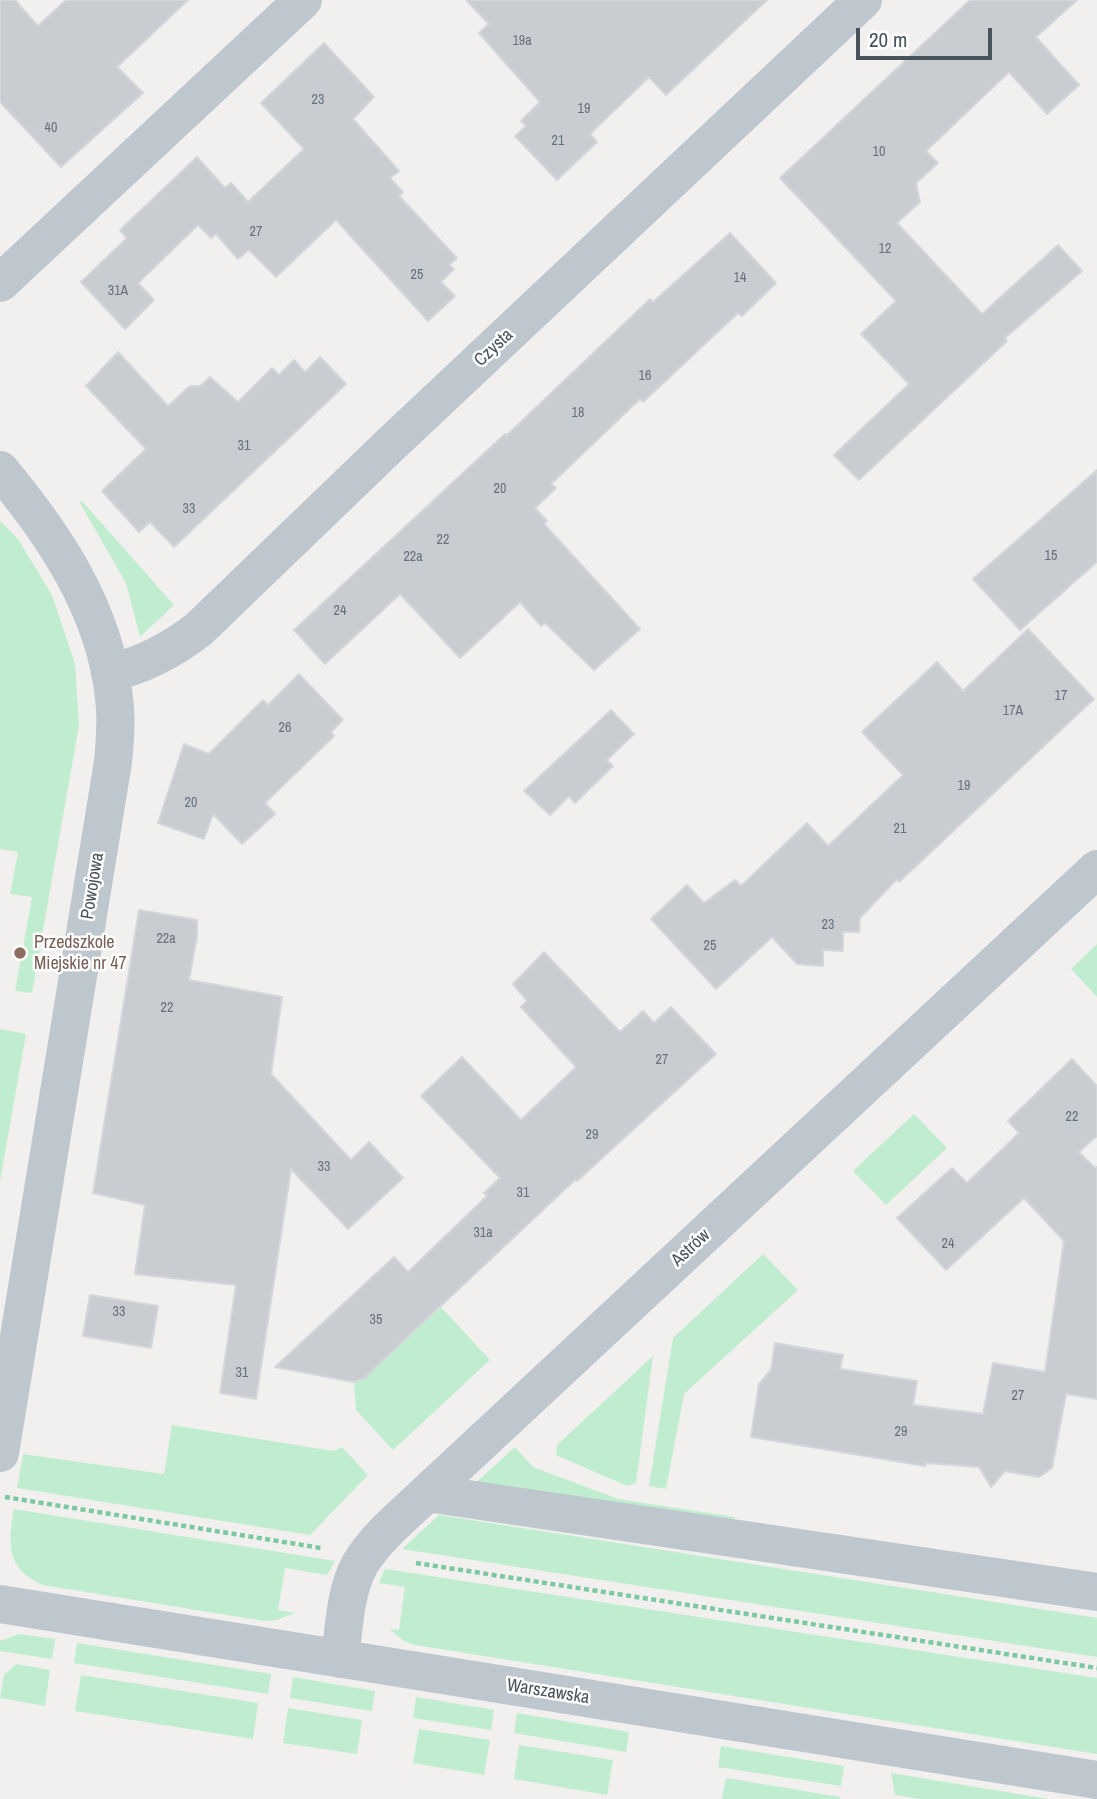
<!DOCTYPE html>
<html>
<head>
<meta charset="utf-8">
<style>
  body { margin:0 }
  #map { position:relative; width:1097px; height:1799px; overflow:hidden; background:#f2efef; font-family:"Archivo Narrow",sans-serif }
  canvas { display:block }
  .scale { position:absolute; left:856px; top:28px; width:136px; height:32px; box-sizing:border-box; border:4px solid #48535c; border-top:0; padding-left:9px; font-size:21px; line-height:24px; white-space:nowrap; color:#48535c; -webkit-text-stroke:5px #fff; paint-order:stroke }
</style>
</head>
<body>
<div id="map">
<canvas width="1097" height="1799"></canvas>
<div class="scale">20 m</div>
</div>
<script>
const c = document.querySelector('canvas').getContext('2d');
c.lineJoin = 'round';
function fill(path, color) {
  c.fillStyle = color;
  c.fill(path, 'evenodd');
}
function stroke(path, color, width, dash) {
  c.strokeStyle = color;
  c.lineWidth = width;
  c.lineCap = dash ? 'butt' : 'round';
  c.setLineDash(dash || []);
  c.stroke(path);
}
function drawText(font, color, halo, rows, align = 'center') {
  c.font = font + ' "Archivo Narrow",sans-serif';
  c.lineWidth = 5;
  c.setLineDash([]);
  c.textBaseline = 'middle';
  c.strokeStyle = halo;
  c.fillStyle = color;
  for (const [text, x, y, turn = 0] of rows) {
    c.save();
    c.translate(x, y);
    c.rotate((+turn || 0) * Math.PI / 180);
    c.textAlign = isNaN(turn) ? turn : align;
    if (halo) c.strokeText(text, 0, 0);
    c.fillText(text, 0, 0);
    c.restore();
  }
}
fill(new Path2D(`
  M 82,501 L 174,605 L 140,637 L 126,583 L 80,503 Z
  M 0,521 L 18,539 L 52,595 L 75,664 L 79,725 L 32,993 L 15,991 L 32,897 L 10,894 L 18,852 L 0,849 Z
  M 1097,944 L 1097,997 L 1071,969 Z
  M 0,1029 L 26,1034 L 0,1181 Z
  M 914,1114 L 947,1148 L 886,1205 L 853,1171 Z
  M 763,1254 L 798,1290 L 684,1394 L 666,1489 L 649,1486 L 673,1338 Z
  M 441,1307 L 490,1360 L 393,1450 L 356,1410 L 354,1382 L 364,1378 Z
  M 653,1356 L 636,1483 L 627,1486 L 556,1455 L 557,1445 Z
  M 172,1425 L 333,1451 L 342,1447 L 368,1475 L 310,1535 L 17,1488 L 23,1454 L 164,1474 Z
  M 515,1447 L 533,1467 L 618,1499 L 735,1517 L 734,1523 L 472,1486 Z
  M 14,1509 L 335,1561 L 327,1575 L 285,1568 L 278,1610 L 295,1613 L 276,1620 L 264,1621 L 43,1585 C 6,1570 8,1543 14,1509 Z
  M 439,1515 L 1097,1618 L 1097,1657 L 402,1549 Z
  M 385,1569 L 1097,1678 L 1097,1754 L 415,1645 L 404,1641 L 389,1629 L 399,1630 L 405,1587 L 379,1583 Z
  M 19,1634 L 55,1639 L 52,1659 L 0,1651 L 0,1641 Z
  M 77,1643 L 271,1674 L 268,1694 L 74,1663 Z
  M 16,1664 L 50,1670 L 45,1706 L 0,1698 L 4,1675 Z
  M 81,1675 L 258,1703 L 253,1739 L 75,1711 Z
  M 293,1677 L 375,1691 L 372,1711 L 290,1698 Z
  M 416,1697 L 494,1710 L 491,1730 L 413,1718 Z
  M 288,1708 L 362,1720 L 357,1754 L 283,1743 Z
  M 517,1713 L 629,1732 L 626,1752 L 514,1733 Z
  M 419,1729 L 490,1740 L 484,1775 L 413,1763 Z
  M 519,1745 L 613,1760 L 607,1795 L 514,1779 Z
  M 721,1746 L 844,1766 L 841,1786 L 718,1767 Z
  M 891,1773 L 1049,1799 L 920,1799 L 895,1795 Z
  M 726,1778 L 840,1797 L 840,1799 L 722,1799 Z`), '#c0edd0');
const building = new Path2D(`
  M 0,0 L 15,0 L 38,26 L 66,0 L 188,0 L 117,67 L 143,93 L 61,167 L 0,102 Z
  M 466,0 L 767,0 L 666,95 L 649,77 L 590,134 L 597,142 L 557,180 L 515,136 L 526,126 L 521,121 L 540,102 L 479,33 L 489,24 Z
  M 970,0 L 1077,0 L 1036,37 L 1079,85 L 1047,114 L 1009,72 L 926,151 L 938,163 L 916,183 L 920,202 L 897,223 L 982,314 L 1058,245 L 1082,271 L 1005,338 L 1007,341 L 859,480 L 834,455 L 909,384 L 861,334 L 896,301 L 780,178 Z
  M 324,43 L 374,97 L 353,119 L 399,171 L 390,178 L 403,192 L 399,196 L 457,258 L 449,265 L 454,269 L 441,282 L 455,296 L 428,321 L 336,220 L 276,277 L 249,250 L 238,259 L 216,234 L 211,238 L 198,225 L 138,283 L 154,300 L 125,329 L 81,282 L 127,238 L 120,230 L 197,157 L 225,188 L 231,183 L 248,202 L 304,149 L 261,103 Z
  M 730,233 L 776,283 L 742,316 L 738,313 L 643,402 L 640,399 L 551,484 L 556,488 L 535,508 L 547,521 L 544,524 L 640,629 L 594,670 L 545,623 L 541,626 L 520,602 L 460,658 L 400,594 L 325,664 L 294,630 L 505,434 L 506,436 L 650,299 L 653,302 Z
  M 118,352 L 168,406 L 190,386 L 200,386 L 210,377 L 238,402 L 272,368 L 279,375 L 294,360 L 305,372 L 320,357 L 346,384 L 174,547 L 150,522 L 139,532 L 102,491 L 146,449 L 86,386 Z
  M 1097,470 L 1097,562 L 1020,630 L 973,579 Z
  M 1028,629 L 1094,699 L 899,882 L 897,879 L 860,918 L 859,932 L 843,932 L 843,951 L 823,950 L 823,966 L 797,964 L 772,937 L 716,989 L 651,919 L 687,885 L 704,903 L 735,880 L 741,886 L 807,823 L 828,846 L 903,775 L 862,732 L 937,662 L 963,691 Z
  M 299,674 L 343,720 L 331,732 L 334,736 L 265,803 L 275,814 L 242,844 L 213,814 L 204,839 L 158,823 L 184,744 L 209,754 L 263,700 L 268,705 Z
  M 611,710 L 634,734 L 607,760 L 613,766 L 575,803 L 569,796 L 550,815 L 524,791 Z
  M 139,910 L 197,920 L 197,936 L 189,980 L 282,997 L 271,1074 L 351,1160 L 369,1142 L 403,1178 L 348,1229 L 291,1169 L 256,1399 L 220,1393 L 236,1285 L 135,1274 L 145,1205 L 93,1193 Z
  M 544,952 L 620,1032 L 643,1011 L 654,1023 L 671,1007 L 716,1054 L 577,1181 L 576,1179 L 364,1378 L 354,1382 L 275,1367 L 394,1257 L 408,1272 L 487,1196 L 484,1193 L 500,1178 L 421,1096 L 462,1057 L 521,1120 L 576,1067 L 521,1007 L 527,1001 L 513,984 Z
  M 1072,1059 L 1097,1086 L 1097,1136 L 1079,1152 L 1094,1167 L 1097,1167 L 1097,1399 L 1066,1394 L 1052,1468 L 1039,1477 L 1005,1471 L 991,1487 L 979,1467 L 926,1463 L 925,1466 L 751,1437 L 759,1384 L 771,1370 L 775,1343 L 843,1355 L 840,1369 L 917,1381 L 913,1405 L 983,1414 L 993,1363 L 1045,1372 L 1064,1241 L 1024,1198 L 946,1270 L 897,1218 L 952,1168 L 967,1183 L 1019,1133 L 1008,1121 Z
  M 90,1295 L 158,1306 L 151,1348 L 83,1336 Z`);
fill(building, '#c9ccd1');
stroke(building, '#d3d6da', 2);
stroke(new Path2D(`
  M 5,1497 L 321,1548
  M 416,1563 L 1097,1668`), '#7ac9a0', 4.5, [5, 3.5]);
stroke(new Path2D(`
  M 0,283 L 303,0
  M 0,470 C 55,536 105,610 114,698 C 117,719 115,741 113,762 L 0,1453
  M 110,673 C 144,665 172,650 199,629 L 389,446 L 863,0
  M 427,1493 L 1097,1592
  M 0,1604 L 1097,1780
  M 340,1659 C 344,1628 345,1591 360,1564 C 377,1536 404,1515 427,1493 L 1097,869`), '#bec7cd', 38);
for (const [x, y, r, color] of [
  [20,953,7,"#8d6e63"]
]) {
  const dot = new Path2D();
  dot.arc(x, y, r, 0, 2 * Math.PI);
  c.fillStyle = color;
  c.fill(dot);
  stroke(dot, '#fff', 2.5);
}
drawText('14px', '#687179', null, [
  ["19a",522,41],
  ["23",318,100],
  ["19",584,109],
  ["40",51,128],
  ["21",558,141],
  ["10",879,152],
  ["27",256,232],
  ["12",885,249],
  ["25",417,275],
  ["14",740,278],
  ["31A",118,291],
  ["16",645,376],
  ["18",578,413],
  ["31",244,446],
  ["20",500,489],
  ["33",189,509],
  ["22",443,540],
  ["15",1051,556],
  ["22a",413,557],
  ["24",340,611],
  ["17",1061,696],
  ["17A",1013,711],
  ["26",285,728],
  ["19",964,786],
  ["20",191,803],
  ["21",900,829],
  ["23",828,925],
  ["22a",166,939],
  ["25",710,946],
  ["22",167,1008],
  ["27",662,1060],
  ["22",1072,1117],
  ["29",592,1135],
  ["33",324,1167],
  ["31",523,1193],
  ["31a",483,1233],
  ["24",948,1244],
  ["33",119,1312],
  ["35",376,1320],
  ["31",242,1373],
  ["27",1018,1396],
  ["29",901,1432]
]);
drawText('18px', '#48535c', '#fff', [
  ["Czysta",494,348,-43],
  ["Powojowa",93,886,-81],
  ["Astrów",691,1248,-43],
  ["Warszawska",548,1692,9]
]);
drawText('18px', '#785e54', '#fff', [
  ["Przedszkole",34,943],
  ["Miejskie nr 47",34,964]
], 'left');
</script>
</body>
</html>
